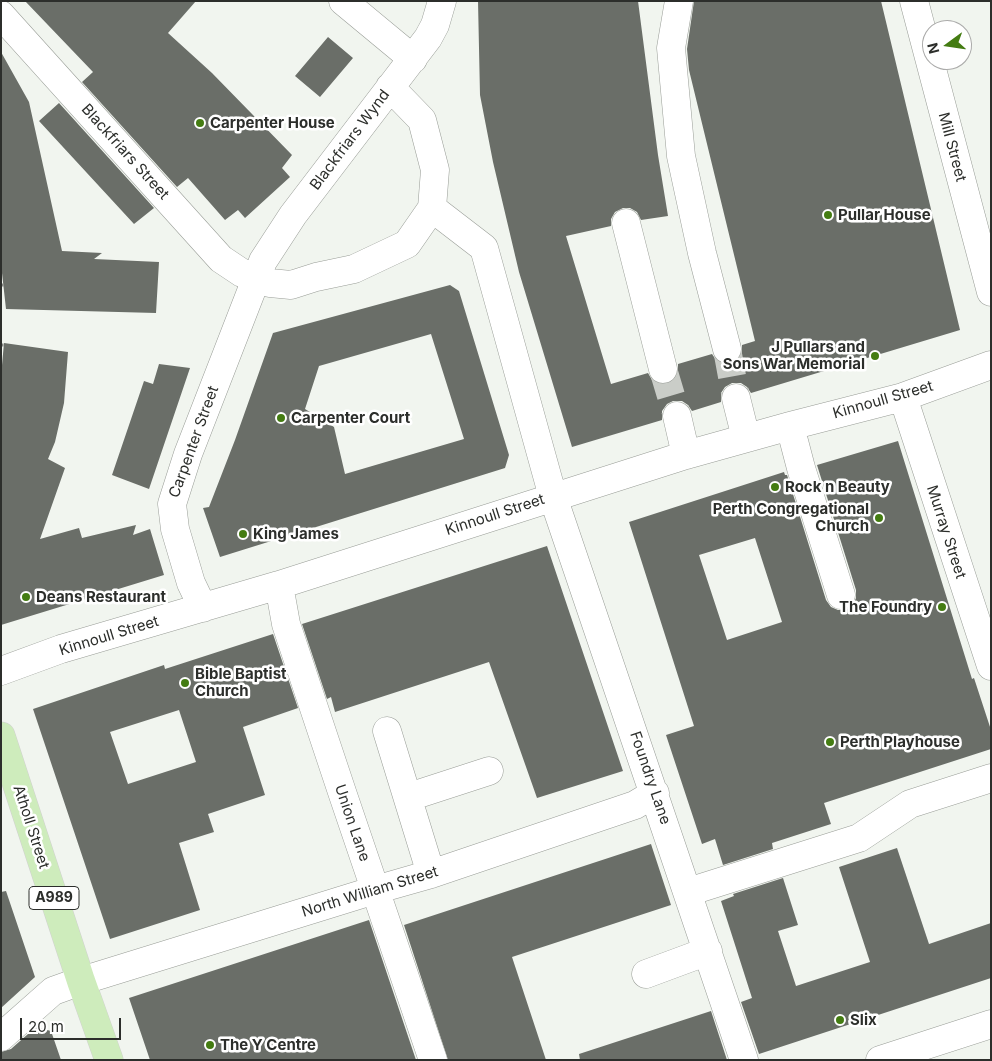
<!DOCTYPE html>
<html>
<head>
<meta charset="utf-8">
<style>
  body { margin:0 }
  #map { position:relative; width:992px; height:1061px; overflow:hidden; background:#f1f5ef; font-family:Inter,sans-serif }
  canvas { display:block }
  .frame { position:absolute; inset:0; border:2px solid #2c2e2b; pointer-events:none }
  .north { position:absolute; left:922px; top:20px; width:50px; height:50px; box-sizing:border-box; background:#fff; border:1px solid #ababaa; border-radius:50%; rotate:256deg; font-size:14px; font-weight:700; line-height:20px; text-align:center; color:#2c2e2b }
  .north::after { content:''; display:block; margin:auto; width:18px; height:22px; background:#447c12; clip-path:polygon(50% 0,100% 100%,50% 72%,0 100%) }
  .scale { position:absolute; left:20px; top:1018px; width:101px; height:22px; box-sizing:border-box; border:2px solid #2c2e2b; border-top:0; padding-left:6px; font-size:15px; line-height:18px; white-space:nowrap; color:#2c2e2b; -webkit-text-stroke:4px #fff; paint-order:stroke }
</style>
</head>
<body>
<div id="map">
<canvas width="992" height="1061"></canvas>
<div class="frame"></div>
<div class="north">N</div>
<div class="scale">20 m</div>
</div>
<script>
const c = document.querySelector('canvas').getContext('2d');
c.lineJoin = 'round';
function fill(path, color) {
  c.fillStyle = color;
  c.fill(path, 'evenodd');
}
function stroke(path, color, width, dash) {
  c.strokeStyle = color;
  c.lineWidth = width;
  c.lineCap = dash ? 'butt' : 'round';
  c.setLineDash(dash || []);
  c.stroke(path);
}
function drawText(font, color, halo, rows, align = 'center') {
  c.font = font + ' Inter,sans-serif';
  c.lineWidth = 5;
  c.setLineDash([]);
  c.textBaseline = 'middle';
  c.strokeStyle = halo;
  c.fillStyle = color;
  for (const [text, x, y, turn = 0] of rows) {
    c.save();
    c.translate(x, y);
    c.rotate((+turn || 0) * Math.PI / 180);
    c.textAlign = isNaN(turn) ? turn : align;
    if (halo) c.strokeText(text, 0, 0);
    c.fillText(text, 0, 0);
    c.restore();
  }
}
fill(new Path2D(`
  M 25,1 L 196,1 L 168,33 L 212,73 L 292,155 L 282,168 L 290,177 L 245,218 L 238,210 L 225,220 L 188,178 L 177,187 L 82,82 L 93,72 Z
  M 478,1 L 638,1 L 658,155 L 668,216 L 641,220 L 637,212 L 630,208 L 623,208 L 615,212 L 611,219 L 611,226 L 566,236 L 611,384 L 648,373 L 652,380 L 658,384 L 667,384 L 674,380 L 678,374 L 678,364 L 712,354 L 716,360 L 722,364 L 731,364 L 738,360 L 742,354 L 742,345 L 755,341 L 689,70 L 687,49 L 694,1 L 881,1 L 960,330 L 751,393 L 747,387 L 741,383 L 732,383 L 725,387 L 721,393 L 721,402 L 692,411 L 688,405 L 682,401 L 673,401 L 667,404 L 662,411 L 662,420 L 572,447 L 519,272 L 493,162 L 480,95 Z
  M 328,37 L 353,58 L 320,97 L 295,76 Z
  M 1,52 L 29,102 L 62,251 L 102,253 L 94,259 L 159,262 L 156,313 L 6,309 L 1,264 Z
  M 59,103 L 154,208 L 134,224 L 39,121 Z
  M 450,285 L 459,291 L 509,455 L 505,468 L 220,557 L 203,508 L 209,507 L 235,440 L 273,333 ZM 431,334 L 464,439 L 345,474 L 334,427 L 305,409 L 319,366 Z
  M 4,343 L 68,352 L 64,403 L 55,442 L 48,459 L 65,468 L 40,539 L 79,528 L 82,538 L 136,525 L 133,535 L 150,529 L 164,575 L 1,625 L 1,376 Z
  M 159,364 L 190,368 L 149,489 L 112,475 L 144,381 L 153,384 Z
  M 898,441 L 972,679 L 974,678 L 991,730 L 991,749 L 824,803 L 831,824 L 772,843 L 773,849 L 723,865 L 715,839 L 702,844 L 666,735 L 694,726 L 629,522 L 784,472 L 785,475 L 787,475 L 826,600 L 831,607 L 838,610 L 845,610 L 853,605 L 856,598 L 856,590 L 817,465 ZM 755,538 L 782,622 L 727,640 L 699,555 Z
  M 547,546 L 623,771 L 537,798 L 489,662 L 335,712 L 331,697 L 327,699 L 302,624 Z
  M 273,634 L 298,708 L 243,727 L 265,795 L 208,814 L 214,832 L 179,843 L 200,910 L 110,939 L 33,709 L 164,665 L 165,669 ZM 179,710 L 196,762 L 128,784 L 110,732 Z
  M 651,844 L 671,905 L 512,957 L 546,1060 L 448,1060 L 404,925 Z
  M 897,848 L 929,944 L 991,923 L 991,978 L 759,1054 L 741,1002 L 752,998 L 721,901 L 734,896 L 733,894 L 783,878 L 798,925 L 778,931 L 796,986 L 870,962 L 839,867 Z
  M 6,891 L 35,977 L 1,1008 L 1,892 Z
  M 369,920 L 416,1060 L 150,1060 L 129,998 Z
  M 711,1011 L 727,1060 L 580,1060 L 579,1054 Z
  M 36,1027 L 51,1031 L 61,1060 L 1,1060 L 1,1052 L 11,1049 Z`), '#6a6e68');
stroke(new Path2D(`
  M 727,349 L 736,398
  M 663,369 L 677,416`), '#cacdc8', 28, [28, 14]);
const minor = new Path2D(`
  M 343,1 L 413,59
  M 679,1 L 671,48 L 681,156 L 702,253 L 727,349
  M 914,1 L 991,292
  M 1,15 L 221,259 L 242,273 L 256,279 L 270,283 L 291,285 L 316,277 L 354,269 L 407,244 L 432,208 L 435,170 L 422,120 L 390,87
  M 432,208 L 484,248 L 553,497 L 744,1060
  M 626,223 L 663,369
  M 903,397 L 991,666
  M 736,398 L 746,438
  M 677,416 L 686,455
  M 790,426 L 801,468 L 841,595
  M 279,585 L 286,624 L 342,792 L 433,1060
  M 203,608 L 191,583 L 175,529 L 172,504 L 188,454 L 263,261 L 293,215 L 428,38 L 435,25 L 442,1
  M 1,671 L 61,649 L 279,585 L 686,455 L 790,426 L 903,397 L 991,365
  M 387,731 L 431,874
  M 409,797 L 489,771
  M 688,892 L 859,838 L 910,804 L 991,778
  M 646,974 L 708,951
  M 1,1037 L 53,991 L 81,981 L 375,890 L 431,874 L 635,805 L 655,793
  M 880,1060 L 991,1024`);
const major = new Path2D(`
  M 1,736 L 81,981 L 109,1060`);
stroke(minor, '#999d97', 29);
stroke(major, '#d1d1d0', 29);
stroke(new Path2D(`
  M 1,285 L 4,285
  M 1,345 L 4,345`), '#858884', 3, [2.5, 4]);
stroke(minor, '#fff', 28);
stroke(major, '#ceecbc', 28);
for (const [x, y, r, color] of [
  [200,123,5,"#447c12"],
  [828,215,5,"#447c12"],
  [875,356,5,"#447c12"],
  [281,418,5,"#447c12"],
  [775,487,5,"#447c12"],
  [879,518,5,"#447c12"],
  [243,534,5,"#447c12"],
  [26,597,5,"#447c12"],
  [942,607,5,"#447c12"],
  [185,683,5,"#447c12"],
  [830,742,5,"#447c12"],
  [840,1020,5,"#447c12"],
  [210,1045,5,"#447c12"]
]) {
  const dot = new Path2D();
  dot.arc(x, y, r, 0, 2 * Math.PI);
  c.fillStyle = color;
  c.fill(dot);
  stroke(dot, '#fff', 2);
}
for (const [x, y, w] of [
  [54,898,50]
]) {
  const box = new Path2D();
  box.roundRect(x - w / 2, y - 11.5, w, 23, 4);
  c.fillStyle = '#fff';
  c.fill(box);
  stroke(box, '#2c2e2b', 1);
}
drawText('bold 14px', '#2c2e2b', null, [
  ["A989",54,898]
]);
drawText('bold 15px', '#2c2e2b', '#fff', [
  ["Carpenter House",210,123],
  ["Pullar House",838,215],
  ["J Pullars and",865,347,"right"],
  ["Sons War Memorial",865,364,"right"],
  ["Carpenter Court",291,418],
  ["Rock n Beauty",785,487],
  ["Perth Congregational",869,509,"right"],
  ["Church",869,526,"right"],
  ["King James",253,534],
  ["Deans Restaurant",36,597],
  ["The Foundry",932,607,"right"],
  ["Bible Baptist",195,674],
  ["Church",195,691],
  ["Perth Playhouse",840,742],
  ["Slix",850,1020],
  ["The Y Centre",220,1045]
], 'left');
drawText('15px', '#2c2e2b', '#fff', [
  ["Blackfriars Wynd",350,140,-53],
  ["Mill Street",952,147,75],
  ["Blackfriars Street",125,152,48],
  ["Kinnoull Street",883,400,-16],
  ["Carpenter Street",194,442,-70],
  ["Kinnoull Street",495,515,-18],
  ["Murray Street",946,532,72],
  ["Kinnoull Street",109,636,-17],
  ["Foundry Lane",650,778,71],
  ["Union Lane",352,823,71],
  ["Atholl Street",31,827,72],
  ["North William Street",370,892,-17]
]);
</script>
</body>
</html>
